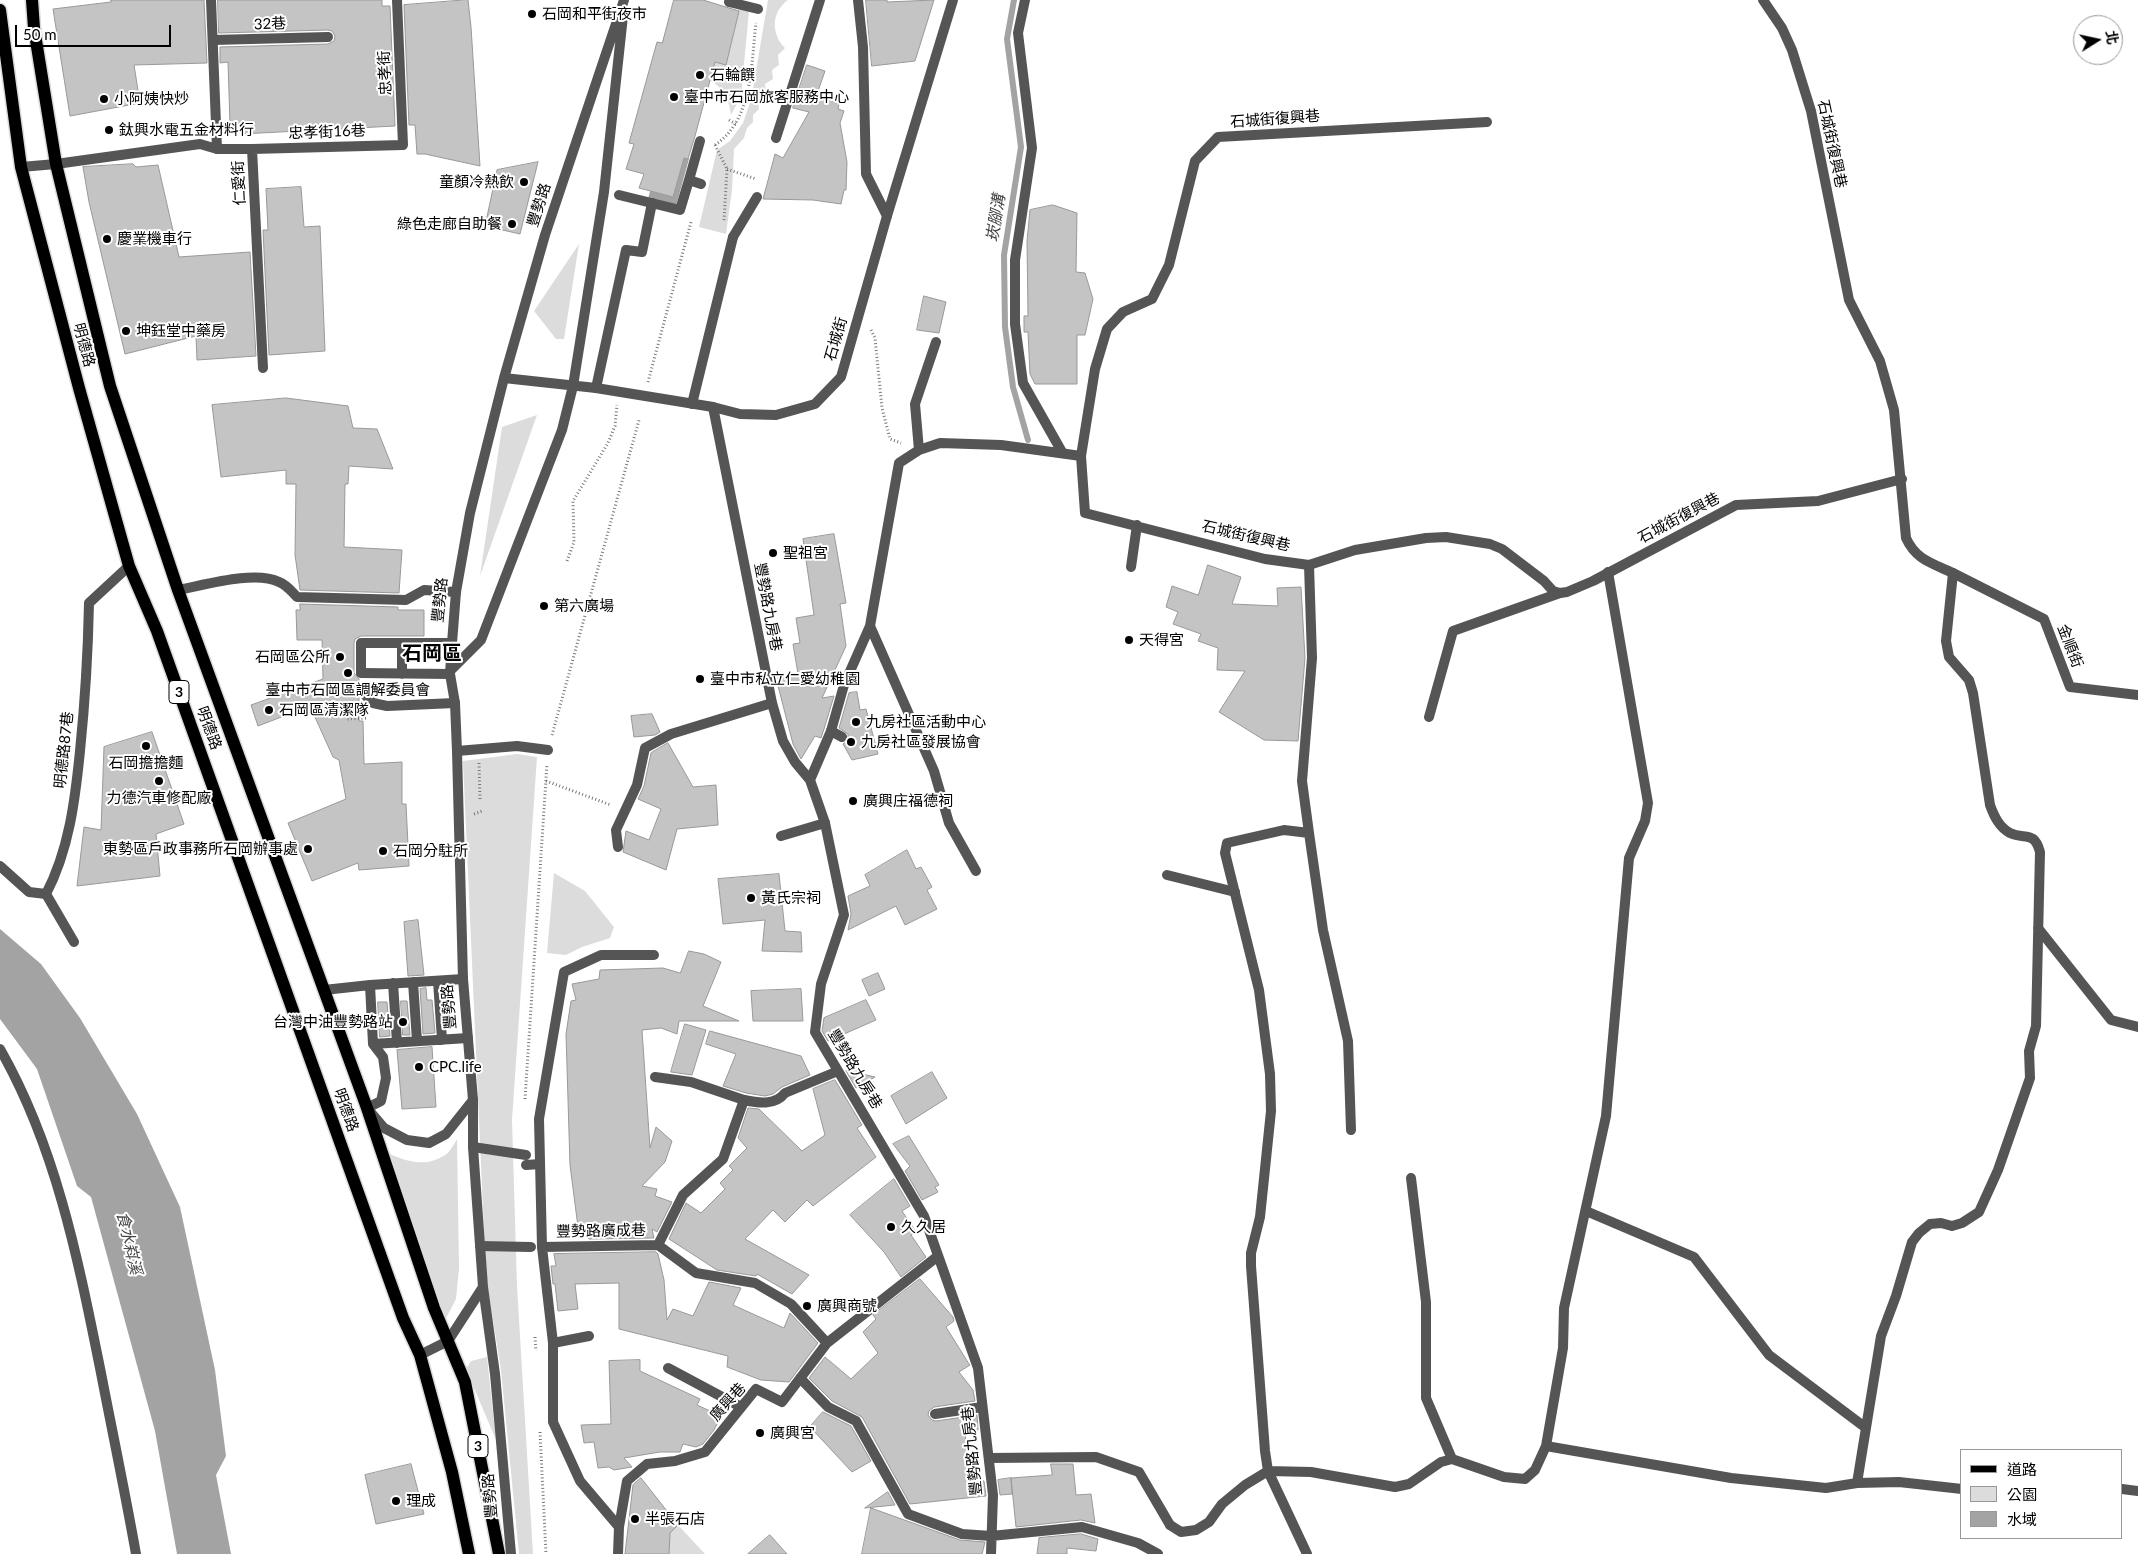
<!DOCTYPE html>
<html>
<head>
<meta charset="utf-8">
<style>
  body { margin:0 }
  #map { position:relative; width:2138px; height:1554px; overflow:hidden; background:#fff; font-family:Lato,"Noto Sans TC",sans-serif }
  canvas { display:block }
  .legend { position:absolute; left:1960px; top:1449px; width:162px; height:90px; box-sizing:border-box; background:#fff; border:1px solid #999; margin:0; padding:6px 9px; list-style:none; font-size:15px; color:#000 }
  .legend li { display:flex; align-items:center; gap:10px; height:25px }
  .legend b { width:25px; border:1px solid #999 }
  .north { position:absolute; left:2073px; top:15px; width:50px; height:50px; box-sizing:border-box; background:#fff; border:1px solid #999; border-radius:50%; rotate:80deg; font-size:14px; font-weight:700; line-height:20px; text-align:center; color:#000 }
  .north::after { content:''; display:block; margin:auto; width:18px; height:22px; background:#000; clip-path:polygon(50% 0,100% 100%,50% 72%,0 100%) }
  .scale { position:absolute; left:15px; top:25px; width:156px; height:22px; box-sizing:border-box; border:2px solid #000; border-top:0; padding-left:6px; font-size:15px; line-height:18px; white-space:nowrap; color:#000; -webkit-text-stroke:4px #fff; paint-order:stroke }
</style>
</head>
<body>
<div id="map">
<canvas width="2138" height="1554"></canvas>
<ul class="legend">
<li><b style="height:6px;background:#000"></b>道路</li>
<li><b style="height:14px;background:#dcdcdc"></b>公園</li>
<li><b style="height:14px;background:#a3a3a3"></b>水域</li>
</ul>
<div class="north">北</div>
<div class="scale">50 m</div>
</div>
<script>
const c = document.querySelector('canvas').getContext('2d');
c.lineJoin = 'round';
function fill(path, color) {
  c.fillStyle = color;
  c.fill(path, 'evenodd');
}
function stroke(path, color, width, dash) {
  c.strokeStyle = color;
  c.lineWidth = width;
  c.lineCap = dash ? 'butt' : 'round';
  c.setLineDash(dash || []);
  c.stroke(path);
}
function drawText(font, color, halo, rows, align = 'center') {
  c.font = font + ' Lato,"Noto Sans TC",sans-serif';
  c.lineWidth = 4;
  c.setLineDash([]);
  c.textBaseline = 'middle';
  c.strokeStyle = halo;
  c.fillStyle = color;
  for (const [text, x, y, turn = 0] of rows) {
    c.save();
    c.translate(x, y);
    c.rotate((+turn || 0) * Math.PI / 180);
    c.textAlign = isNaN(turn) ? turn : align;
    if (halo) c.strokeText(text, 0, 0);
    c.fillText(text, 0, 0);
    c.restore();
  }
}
fill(new Path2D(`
  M 768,0 L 788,0 C 771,12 771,34 785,48 L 778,55 L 779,65 L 772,70 L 773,79 L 765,84 L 766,94 L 758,99 L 759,109 L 753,115 L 753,122 L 747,128 L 744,138 L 734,149 L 732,190 L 726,234 L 699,227 L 717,150 L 730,141 L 743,123 L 751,100 Z
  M 739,9 L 749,11 L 741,96 L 731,115 C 729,98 724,89 710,80 L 715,62 L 726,65 Z
  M 579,244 L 564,339 L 556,339 L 534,311 Z
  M 537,415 L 480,576 L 502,427 Z
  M 517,754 L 537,757 L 512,1120 L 517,1286 L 533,1554 L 519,1554 L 501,1370 L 486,1277 L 463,761 Z
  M 554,873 L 585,891 L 614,927 L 610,938 L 582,947 L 566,955 L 547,953 Z
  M 457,1139 L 459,1268 L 456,1299 L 442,1326 L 378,1148 C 399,1159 423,1170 445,1155 C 450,1152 454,1144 457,1139 Z
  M 487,1357 L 496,1440 L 466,1369 L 471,1361 Z
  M 678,1525 L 705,1554 L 669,1554 L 664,1538 Z`), '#dcdcdc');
fill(new Path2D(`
  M 684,158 L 689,159 L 676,206 L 648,199 L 650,191 L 673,197 Z
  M 0,929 L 41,964 L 80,1018 L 137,1114 L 180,1207 L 215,1370 L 226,1456 L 216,1475 L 231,1554 L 177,1554 L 155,1431 L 91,1197 L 77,1186 L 37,1069 L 0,1019 Z`), '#a3a3a3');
stroke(new Path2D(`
  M 1014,0 L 1007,39 L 1021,147 L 1004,255 L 1005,327 L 1013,387 L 1028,440`), '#a3a3a3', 6);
const building = new Path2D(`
  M 111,0 L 204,0 L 207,63 L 134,65 L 140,103 L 70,116 L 53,9 L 111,2 Z
  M 218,0 L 382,0 L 382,6 L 390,6 L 395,126 L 241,134 L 230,124 L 228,62 L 220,63 L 220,47 L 328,44 L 334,41 L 335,36 L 332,31 L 328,30 L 219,33 Z
  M 468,0 L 471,27 L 480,166 L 425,154 L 417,154 L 415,125 L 409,125 L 404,5 Z
  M 674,0 L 703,0 L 739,11 L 726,65 L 715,62 L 695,136 L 688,159 L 684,158 L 673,197 L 639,188 L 644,174 L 626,169 L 634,144 L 629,143 L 657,42 L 662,43 Z
  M 866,0 L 887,0 L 887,2 L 934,0 L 915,61 L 872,66 Z
  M 807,65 L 825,71 L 817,94 L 839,104 L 838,109 L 844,111 L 840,123 L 847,162 L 846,190 L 844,190 L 841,204 L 813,200 L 763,199 L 775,154 L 783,158 L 809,112 L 793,108 Z
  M 538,162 L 520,234 L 485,226 L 497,170 Z
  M 133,164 L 136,167 L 158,165 L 179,257 L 250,252 L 256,356 L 197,360 L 196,336 L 125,354 L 89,202 L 83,167 Z
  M 301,187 L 304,227 L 320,226 L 325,351 L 269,355 L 263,230 L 268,230 L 266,189 Z
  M 1053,205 L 1077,213 L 1076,272 L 1085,273 L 1093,299 L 1085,335 L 1077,335 L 1077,384 L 1035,384 L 1030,374 L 1028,332 L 1024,332 L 1024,316 L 1028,316 L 1027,241 L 1030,210 Z
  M 924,296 L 946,302 L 939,333 L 917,330 Z
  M 286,398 L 348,406 L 353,428 L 377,429 L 393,469 L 349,466 L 348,484 L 345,484 L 344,547 L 402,550 L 399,593 L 300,590 L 295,555 L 296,484 L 286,484 L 286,470 L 221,477 L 212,405 Z
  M 834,534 L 846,603 L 840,604 L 846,646 L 822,698 L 834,696 L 824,729 L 821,738 L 815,736 L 801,759 L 793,744 L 776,678 L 798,674 L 793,644 L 800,643 L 796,618 L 814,615 L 803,539 Z
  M 1208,565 L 1241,577 L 1232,604 L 1278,606 L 1277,588 L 1301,587 L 1305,658 L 1298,741 L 1264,740 L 1219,712 L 1245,671 L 1217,670 L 1218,648 L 1198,641 L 1201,634 L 1173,624 L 1178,612 L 1166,607 L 1172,586 L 1198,595 Z
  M 300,604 L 398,607 L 398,610 L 424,610 L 424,636 L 361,636 L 355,639 L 354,643 L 354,673 L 359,679 L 359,721 L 363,721 L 364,764 L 402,762 L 402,804 L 406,804 L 409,866 L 359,870 L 358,863 L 312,881 L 288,823 L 346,799 L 339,760 L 333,757 L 310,706 L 258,726 L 251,705 L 323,679 L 322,640 L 297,640 L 296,610 L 300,610 Z
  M 857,692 L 860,710 L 866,709 L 878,754 L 852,760 L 843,744 L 848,740 L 848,734 L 839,728 L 849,693 Z
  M 652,714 L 660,732 L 655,735 L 634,737 L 631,716 Z
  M 152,732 L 184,824 L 156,834 L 160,876 L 77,886 L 84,827 L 101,830 L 104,747 Z
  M 668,743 L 693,787 L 716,785 L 718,825 L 677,829 L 666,870 L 623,852 L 626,831 L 649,840 L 661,809 L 638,799 L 644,786 L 651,753 Z
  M 907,850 L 916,869 L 921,867 L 932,887 L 927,890 L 937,909 L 905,925 L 896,906 L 848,930 L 851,914 L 848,896 L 870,886 L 865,875 Z
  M 779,874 L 785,931 L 801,932 L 802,952 L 762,951 L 765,920 L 723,924 L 718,879 Z
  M 418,920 L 424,975 L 408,976 L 404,922 Z
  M 689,951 L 704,954 L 721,962 L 703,1006 L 739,1021 L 679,1021 L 677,1034 L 661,1028 L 642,1030 L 650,1148 L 656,1127 L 672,1141 L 665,1162 L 642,1186 L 657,1189 L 655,1196 L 672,1202 L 657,1232 L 652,1229 L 654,1238 L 589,1239 L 578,1227 L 570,1165 L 566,1034 L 571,1001 L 576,1000 L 572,984 L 599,979 L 600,970 L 663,968 L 680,973 Z
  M 878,973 L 885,989 L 869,996 L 862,980 Z
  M 426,988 L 427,1000 L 432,1000 L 435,1033 L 423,1034 L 420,989 Z
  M 801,989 L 803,1021 L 753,1021 L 751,991 Z
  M 866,1000 L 876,1020 L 828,1041 L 822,1031 L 824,1018 Z
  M 401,1001 L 407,1001 L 410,1035 L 403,1035 Z
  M 378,1002 L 387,1002 L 390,1036 L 380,1037 Z
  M 685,1024 L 706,1030 L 692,1075 L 671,1072 Z
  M 710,1031 L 801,1056 L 810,1075 L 782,1087 L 773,1094 L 765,1096 L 746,1093 L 723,1086 L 736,1054 L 706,1044 Z
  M 432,1047 L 436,1107 L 402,1109 L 397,1050 Z
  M 856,1066 L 862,1074 L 875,1077 L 856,1088 L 846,1071 Z
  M 932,1072 L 947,1098 L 906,1124 L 891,1096 Z
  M 835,1080 L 862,1125 L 857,1128 L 876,1157 L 813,1206 L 807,1200 L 785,1222 L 773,1210 L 745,1239 L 809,1275 L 792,1294 L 757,1274 L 756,1276 L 717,1270 L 669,1239 L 686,1203 L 701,1213 L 725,1189 L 720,1183 L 733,1170 L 729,1166 L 747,1148 L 738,1138 L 748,1108 L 759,1109 L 802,1151 L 825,1135 L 813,1089 Z
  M 909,1136 L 939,1185 L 935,1187 L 938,1192 L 922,1200 L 905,1171 L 910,1166 L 893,1144 Z
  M 894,1179 L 910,1206 L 902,1211 L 916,1232 L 911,1235 L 926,1257 L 901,1277 L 884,1252 L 850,1215 Z
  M 656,1252 L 658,1254 L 664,1280 L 667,1320 L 673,1309 L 693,1316 L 709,1282 L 741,1288 L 733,1305 L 784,1328 L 790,1313 L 818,1343 L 789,1382 L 761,1380 L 727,1367 L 728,1356 L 619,1329 L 619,1283 L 575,1284 L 578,1309 L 558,1311 L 555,1284 L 553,1284 L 551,1266 L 556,1266 L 554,1254 Z
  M 920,1279 L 953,1317 L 954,1321 L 946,1327 L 969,1364 L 970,1365 L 959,1372 L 973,1390 L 975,1401 L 934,1407 L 929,1411 L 928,1415 L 932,1420 L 936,1421 L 977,1415 L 978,1430 L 965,1432 L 970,1482 L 984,1481 L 986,1496 L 910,1504 L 862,1417 L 832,1401 L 809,1378 L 825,1357 L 851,1379 L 878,1353 L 863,1332 L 876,1319 L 873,1315 Z
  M 640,1360 L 640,1371 L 700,1399 L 697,1405 L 721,1416 L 714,1430 L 703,1444 L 696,1447 L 683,1444 L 680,1452 L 660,1452 L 624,1458 L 632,1467 L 614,1470 L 609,1467 L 598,1468 L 594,1442 L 584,1443 L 581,1425 L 611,1424 L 609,1361 Z
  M 823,1412 L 851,1426 L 871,1461 L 852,1472 L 810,1427 Z
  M 411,1464 L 424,1514 L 376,1524 L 365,1475 Z
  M 1051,1464 L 1073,1464 L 1076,1495 L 1091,1494 L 1095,1523 L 1081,1520 L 1016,1527 L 1011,1478 L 1052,1475 Z
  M 641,1478 L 678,1525 L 670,1533 L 669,1554 L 625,1554 L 633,1485 Z
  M 1011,1478 L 1012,1494 L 1000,1495 L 998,1480 Z
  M 888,1492 L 895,1505 L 865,1508 Z
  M 871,1508 L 960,1540 L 985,1542 L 982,1554 L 862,1554 Z
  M 1081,1534 L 1098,1539 L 1096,1551 L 1067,1548 L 1067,1554 L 1037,1554 L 1039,1538 Z
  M 770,1535 L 787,1554 L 748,1554 Z`);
fill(building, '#c4c4c4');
stroke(building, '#999', 1);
const primary = new Path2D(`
  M 32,0 L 34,28 L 56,164 L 110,386 L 178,590 L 367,1108 L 434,1308 L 465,1382 L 499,1554
  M 0,10 L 21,167 L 79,388 L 129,566 L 157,631 L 403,1318 L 420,1355 L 452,1472 L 469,1554`);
stroke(primary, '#dbdbdb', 15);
stroke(new Path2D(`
  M 729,120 L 736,124
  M 715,145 C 753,120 751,64 756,23
  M 715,145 L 727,169 L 724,221
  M 727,169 L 756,179
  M 871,330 L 875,338 L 882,408 L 890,439 L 901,443
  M 648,382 L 691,222
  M 567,561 L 574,542 L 573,501 L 608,443 L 615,426 L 617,405
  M 347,716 L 347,719 L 368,718
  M 552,735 L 639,420
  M 479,763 L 480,799
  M 546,781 L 611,805
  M 474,814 L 482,811
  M 525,1099 L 547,764
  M 535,1337 L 536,1351
  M 540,1432 L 546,1554`), '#777', 3, [1, 2.5]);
stroke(new Path2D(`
  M 858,0 L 863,47 L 866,174 L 887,216
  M 213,40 L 328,37
  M 776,138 L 820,0
  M 21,167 L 56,164 L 200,144 L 217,149
  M 596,388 L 626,250 L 642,252 L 652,203
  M 692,404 L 733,237
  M 713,407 L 772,703 L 783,741 L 795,762 L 810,780 L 825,823 L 844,915 L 821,984 L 815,1032 L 924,1216 L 978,1368 L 993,1495 L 991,1554
  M 919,450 L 915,404 L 936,342
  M 1081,456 L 1095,369 L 1107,329 L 1123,312 L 1152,299 L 1169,265 L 1195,161 L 1218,137 L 1487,122
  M 1131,567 L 1137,525
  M 1953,573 L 2044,619 L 2070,687 L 2138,695
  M 178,590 C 205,585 255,570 279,582 C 287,585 291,591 297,597 L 406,600 L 424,590 L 456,592
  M 870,626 L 934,771 L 949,823 L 976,871
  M 402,644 L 402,674
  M 361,673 L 450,674
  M 457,751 L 517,746 L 548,750
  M 810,780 L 831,731 L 844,685 L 870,626 L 899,463 L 919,450 L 940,443 L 1001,445 L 1081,456 L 1085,513 L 1265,559 L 1309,565 L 1355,550 L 1426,538 L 1446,537 L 1490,544 L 1502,549 L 1544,581 L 1553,591 L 1560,593 L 1567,592 L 1593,581 L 1736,505 L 1818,501 L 1902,479
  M 618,847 L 616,830 L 637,785 L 645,748 L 671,734 L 772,703
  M 0,866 L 29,892 L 46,894 C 69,850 75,801 80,751 C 85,702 88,653 89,603 L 129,566
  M 1167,875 L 1235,892
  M 46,894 L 74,942
  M 438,981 L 442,1040
  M 413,982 L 417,1041
  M 393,983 L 397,1043
  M 370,985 L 373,1044 L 383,1057 L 386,1078 L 381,1101 L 367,1108 L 384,1128 L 407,1140 L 429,1143 L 446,1134 L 473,1100
  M 324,990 L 370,985 L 463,979
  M 373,1044 L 468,1038
  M 0,1049 C 56,1147 78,1259 100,1368 C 112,1430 125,1492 136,1554
  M 658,1245 L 696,1273 L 755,1283 L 791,1304 L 827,1343
  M 553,1343 L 589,1336
  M 800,1378 L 828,1407 L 856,1421 L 908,1514 L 962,1534 L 991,1536 L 1082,1527 L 1138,1543 L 1158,1554
  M 935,1414 L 982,1407
  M 989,1458 L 1096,1457 L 1139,1472 L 1170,1525
  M 619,1527 L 580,1481 L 553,1422 L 553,1343 L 542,1247 L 658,1245 L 683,1195 L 723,1159 L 744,1100 C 758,1103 775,1106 785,1093 L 838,1071
  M 618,1554 L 619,1527 L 627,1481 L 647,1464 L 675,1461 L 705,1452 L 756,1389 L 782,1402 L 827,1343 L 938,1256`), '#555', 10);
stroke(new Path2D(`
  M 730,0 L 729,2 L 758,9
  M 1025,0 L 1018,33 L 1032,148 L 1015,260 L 1015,324 L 1023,383 L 1062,452
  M 689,180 L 700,141
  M 619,195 L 680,210 L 689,180 L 701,184
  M 733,237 L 757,197
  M 361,673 L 361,643 L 452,643
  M 831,731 L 842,737
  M 781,836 L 825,823
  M 473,1147 L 526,1155
  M 526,1165 L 540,1164
  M 480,1246 L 531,1247`), '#555', 10);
stroke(new Path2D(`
  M 211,0 L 217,149 L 252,149 L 263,368
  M 1763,0 L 1782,28 L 1792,50 L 1811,111 L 1849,300 L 1880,361 L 1894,410 L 1906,538 C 1916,560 1932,563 1953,573 L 1946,641 L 1949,657 L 1969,680 L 1973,693 L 1990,805 C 1994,816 1999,827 2010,833 C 2025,840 2034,830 2040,852 L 2036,1026 L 2029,1051 L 2030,1078 L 1998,1170 L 1979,1212 L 1962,1223 L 1952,1226 L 1941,1223 L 1930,1224 L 1919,1233 L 1912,1242 L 1896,1296 L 1881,1336 L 1857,1483
  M 252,149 L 403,145 L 397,0
  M 365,695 L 373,703 L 387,706 L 455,703
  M 1429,717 L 1453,631 L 1560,593
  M 1309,833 L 1323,930 L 1348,1041 L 1351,1130
  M 2038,928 L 2111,1020 L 2138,1027
  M 655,1077 L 691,1082 L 744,1100
  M 1411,1178 L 1426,1302 L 1426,1398 L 1452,1459
  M 1586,1211 L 1694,1257 L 1769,1355 L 1866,1428
  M 542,1247 L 539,1119 L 564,972 L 601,955 L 654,955
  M 668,1368 L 741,1407
  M 1546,1446 L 1563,1348 L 1564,1308 L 1606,1116 L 1629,858 L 1645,821 L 1648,803 L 1608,572
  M 2122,1489 L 2138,1491
  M 1170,1525 L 1181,1532 L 1196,1530 L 1209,1522 L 1222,1504 L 1245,1485 L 1268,1471 L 1311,1472 L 1395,1487 L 1409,1484 L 1441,1462 L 1452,1459 L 1504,1477 L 1525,1479 L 1535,1470 L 1546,1446 L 1731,1478 L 1826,1488 L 1857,1483 L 1899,1482 L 1962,1489
  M 1307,1554 L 1268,1471 L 1265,1451 L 1251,1266 L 1251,1253 L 1260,1217 L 1271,1111 L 1270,1074 L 1259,990 L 1225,853 L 1227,843 L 1284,830 L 1309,833 L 1302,781 L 1312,658 L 1309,565`), '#555', 10);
stroke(new Path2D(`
  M 504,378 L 596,388 L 713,407 L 740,414 L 776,415 L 815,404 L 841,377 L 887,216 L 953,0
  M 451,670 L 481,640 L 562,430 L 573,386 L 604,192 L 623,16
  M 420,1355 L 448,1341 L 483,1287
  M 511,1554 L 495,1374 L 483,1287 L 473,1147 L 473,1100 L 463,979 L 457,751 L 455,703 L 450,674 L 452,643 L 456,592 L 470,513 L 504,378 L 545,235 L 624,0`), '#555', 10);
stroke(primary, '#000', 12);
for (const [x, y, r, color] of [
  [532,14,5,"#000"],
  [700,75,5,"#000"],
  [674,97,5,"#000"],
  [104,99,5,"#000"],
  [109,130,5,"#000"],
  [524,182,5,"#000"],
  [512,224,5,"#000"],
  [107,239,5,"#000"],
  [126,331,5,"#000"],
  [773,553,5,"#000"],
  [544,606,5,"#000"],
  [1129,640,5,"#000"],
  [340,657,5,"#000"],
  [348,673,5,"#000"],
  [700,679,5,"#000"],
  [269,710,5,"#000"],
  [856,722,5,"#000"],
  [851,742,5,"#000"],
  [146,746,5,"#000"],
  [159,781,5,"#000"],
  [853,801,5,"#000"],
  [308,849,5,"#000"],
  [383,851,5,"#000"],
  [751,898,5,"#000"],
  [403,1022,5,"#000"],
  [419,1067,5,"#000"],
  [891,1227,5,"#000"],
  [807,1306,5,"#000"],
  [760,1433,5,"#000"],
  [396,1501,5,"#000"],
  [635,1519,5,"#000"]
]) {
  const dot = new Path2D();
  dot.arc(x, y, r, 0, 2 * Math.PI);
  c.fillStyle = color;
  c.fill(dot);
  stroke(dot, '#fff', 2);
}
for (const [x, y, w] of [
  [179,692,20],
  [478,1446,20]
]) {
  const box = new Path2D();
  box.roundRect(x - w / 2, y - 11.5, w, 23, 4);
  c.fillStyle = '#fff';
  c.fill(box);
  stroke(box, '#000', 1);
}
drawText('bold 14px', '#000', null, [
  ["3",179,692],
  ["3",478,1446]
]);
drawText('15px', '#000', '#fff', [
  ["石岡和平街夜市",542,14],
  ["石輪饌",710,75],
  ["臺中市石岡旅客服務中心",684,97],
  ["小阿姨快炒",114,99],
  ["鈦興水電五金材料行",119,130],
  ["童顏冷熱飲",514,182,"right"],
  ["綠色走廊自助餐",502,224,"right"],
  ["慶業機車行",117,239],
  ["坤鈺堂中藥房",136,331],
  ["聖祖宮",783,553],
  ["第六廣場",554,606],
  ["天得宮",1139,640],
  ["石岡區公所",330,657,"right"],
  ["臺中市私立仁愛幼稚園",710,679],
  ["臺中市石岡區調解委員會",348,690,"center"],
  ["石岡區清潔隊",279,710],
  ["九房社區活動中心",866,722],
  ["九房社區發展協會",861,742],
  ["石岡擔擔麵",146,763,"center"],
  ["力德汽車修配廠",159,798,"center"],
  ["廣興庄福德祠",863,801],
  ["東勢區戶政事務所石岡辦事處",298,849,"right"],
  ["石岡分駐所",393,851],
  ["黃氏宗祠",761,898],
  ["台灣中油豐勢路站",393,1022,"right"],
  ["CPC.life",429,1067],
  ["久久居",901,1227],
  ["廣興商號",817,1306],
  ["廣興宮",770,1433],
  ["理成",406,1501],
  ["半張石店",645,1519]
], 'left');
drawText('15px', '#000', '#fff', [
  ["32巷",270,24,-2],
  ["忠孝街",385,73,-93],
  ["石城街復興巷",1275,119,-4],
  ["忠孝街16巷",327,132,-2],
  ["石城街復興巷",1832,144,78],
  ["仁愛街",239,183,-93],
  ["豐勢路",539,205,-72],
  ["石城街",836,339,-74],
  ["明德路",84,345,75],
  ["石城街復興巷",1679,518,-28],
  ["石城街復興巷",1246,536,13],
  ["豐勢路",440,600,-84],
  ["豐勢路九房巷",768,607,79],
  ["金順街",2070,646,69],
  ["明德路",209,728,70],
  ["明德路87巷",64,750,-84],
  ["豐勢路",449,1007,-95],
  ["豐勢路九房巷",855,1069,59],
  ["明德路",346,1110,70],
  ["豐勢路廣成巷",601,1231,-1],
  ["廣興巷",728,1402,-48],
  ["豐勢路九房巷",972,1451,-96],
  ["豐勢路",490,1496,-95]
]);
drawText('italic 16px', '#444', '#fff', [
  ["崁腳溝",996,218,-81],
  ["食水嵙溪",129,1243,77]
]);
drawText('bold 20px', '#000', '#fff', [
  ["石岡區",432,654]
]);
</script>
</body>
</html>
